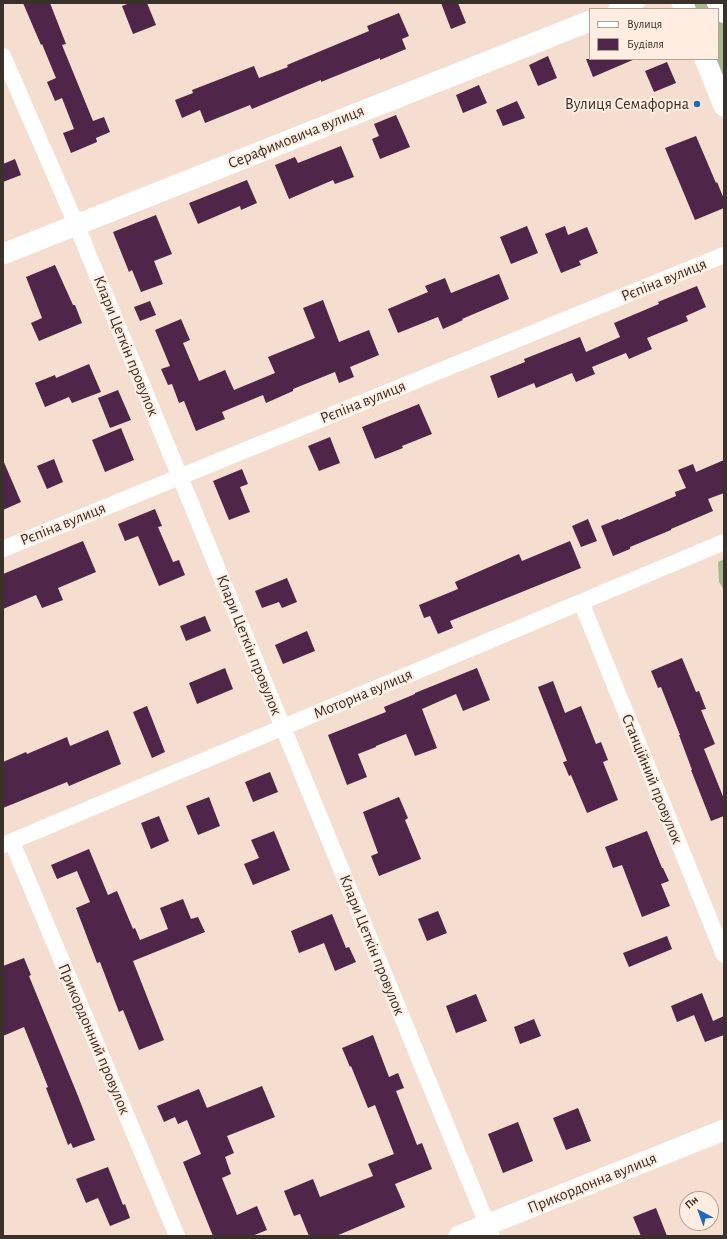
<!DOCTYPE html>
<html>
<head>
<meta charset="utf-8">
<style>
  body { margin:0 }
  #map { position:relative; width:727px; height:1239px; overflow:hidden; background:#f5ded0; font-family:"Alegreya Sans",sans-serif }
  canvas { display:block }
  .frame { position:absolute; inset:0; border:4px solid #3a312b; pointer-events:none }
  .legend { position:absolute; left:589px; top:8px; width:130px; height:52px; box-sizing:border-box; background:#ffede1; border:1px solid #b0a298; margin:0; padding:5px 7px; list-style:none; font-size:12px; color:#3a312b }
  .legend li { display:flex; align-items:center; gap:8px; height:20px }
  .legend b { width:20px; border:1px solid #b0a298 }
  .north { position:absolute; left:679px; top:1191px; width:40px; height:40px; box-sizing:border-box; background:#ffede1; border:1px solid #b0a298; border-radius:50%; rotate:319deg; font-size:11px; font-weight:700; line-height:16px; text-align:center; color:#3a312b }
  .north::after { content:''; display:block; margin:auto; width:14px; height:18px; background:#1f6ab9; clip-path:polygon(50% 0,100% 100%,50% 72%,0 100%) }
</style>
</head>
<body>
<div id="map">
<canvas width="727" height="1239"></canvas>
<div class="frame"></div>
<ul class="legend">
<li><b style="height:5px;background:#fff"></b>Вулиця</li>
<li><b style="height:11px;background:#4f254a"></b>Будівля</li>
</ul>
<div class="north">Пн</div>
</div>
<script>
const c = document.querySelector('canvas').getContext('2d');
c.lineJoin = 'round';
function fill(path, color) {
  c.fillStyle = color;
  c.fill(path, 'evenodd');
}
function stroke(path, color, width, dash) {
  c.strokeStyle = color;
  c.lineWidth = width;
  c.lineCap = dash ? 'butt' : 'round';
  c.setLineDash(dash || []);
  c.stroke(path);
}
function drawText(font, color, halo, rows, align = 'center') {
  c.font = font + ' "Alegreya Sans",sans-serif';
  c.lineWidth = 4;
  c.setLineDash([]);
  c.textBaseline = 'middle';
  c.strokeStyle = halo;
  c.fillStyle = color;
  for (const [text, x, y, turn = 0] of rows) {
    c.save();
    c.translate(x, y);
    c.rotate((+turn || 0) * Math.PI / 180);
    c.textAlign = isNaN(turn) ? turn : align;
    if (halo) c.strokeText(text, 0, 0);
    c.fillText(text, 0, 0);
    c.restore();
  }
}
fill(new Path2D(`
  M 679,3 L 724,3 L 724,106 L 704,59 L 718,59 L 718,9 L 682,9 Z
  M 724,559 L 724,590 L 719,582 L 718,562 Z`), '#a7b98e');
fill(new Path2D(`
  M 23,3 L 50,3 L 66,44 L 62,45 L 93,121 L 104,117 L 110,132 L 96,138 L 97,142 L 71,153 L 63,133 L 74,129 L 62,98 L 55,101 L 47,82 L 56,78 L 42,44 L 41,45 Z
  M 130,3 L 147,3 L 156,25 L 133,34 L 122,6 Z
  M 441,3 L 458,3 L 466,23 L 451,29 Z
  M 399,13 L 409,36 L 402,39 L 406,49 L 380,60 L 380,58 L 321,82 L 321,80 L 252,109 L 250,105 L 205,123 L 200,110 L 182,118 L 175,100 L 193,93 L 192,90 L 254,66 L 259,78 L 288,67 L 287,65 L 369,31 L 367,26 Z
  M 548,56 L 557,78 L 538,86 L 529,65 Z
  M 586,59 L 635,59 L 593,77 Z
  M 667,62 L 676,83 L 654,92 L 645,71 Z
  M 479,85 L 487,103 L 463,113 L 456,95 Z
  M 517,101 L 525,118 L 503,126 L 496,110 Z
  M 396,115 L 410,147 L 380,159 L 372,139 L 379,136 L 374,124 Z
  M 696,136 L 716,183 L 717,182 L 724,199 L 724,208 L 695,220 L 665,148 Z
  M 341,146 L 354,177 L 335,184 L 333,180 L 289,199 L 275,165 L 295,157 L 298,163 Z
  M 15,159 L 21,175 L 3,182 L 3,164 Z
  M 247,180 L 257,203 L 241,210 L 240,206 L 198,224 L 189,203 Z
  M 156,215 L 172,254 L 154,261 L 163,284 L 141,292 L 132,270 L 129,272 L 113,232 Z
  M 527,226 L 538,253 L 511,264 L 500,237 Z
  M 565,226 L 568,235 L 587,227 L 598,253 L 579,261 L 581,265 L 561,273 L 545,234 Z
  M 55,265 L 73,305 L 75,305 L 82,323 L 39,341 L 31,323 L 42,318 L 26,277 Z
  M 499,274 L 509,299 L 462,319 L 463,320 L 443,329 L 438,317 L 398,333 L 388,309 L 428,292 L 425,286 L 445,278 L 451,293 Z
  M 697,286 L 706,307 L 686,316 L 688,321 L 647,338 L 652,349 L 629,359 L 626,353 L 592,367 L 595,374 L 576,382 L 572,373 L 536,388 L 534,383 L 498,398 L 490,376 L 525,362 L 524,359 L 580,337 L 586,352 L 620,337 L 614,323 L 659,304 L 658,302 Z
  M 323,300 L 339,342 L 369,330 L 379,355 L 350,367 L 354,377 L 339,383 L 335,372 L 293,389 L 293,391 L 266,403 L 263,395 L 222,412 L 225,419 L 196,431 L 184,401 L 179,403 L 172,384 L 168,385 L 161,369 L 170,366 L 155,330 L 181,319 L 190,340 L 183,343 L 199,381 L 225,370 L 234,390 L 275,373 L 268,357 L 315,338 L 303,308 Z
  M 150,301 L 156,315 L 140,321 L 134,307 Z
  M 89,364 L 101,392 L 72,403 L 69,397 L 45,407 L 35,383 L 55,375 L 56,378 Z
  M 118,390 L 131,420 L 110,428 L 98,398 Z
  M 419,404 L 432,434 L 402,446 L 403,448 L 375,459 L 362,427 Z
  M 121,428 L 134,460 L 105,472 L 92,440 Z
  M 330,437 L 340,463 L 319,471 L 308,446 Z
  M 54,459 L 63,482 L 47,489 L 37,466 Z
  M 3,460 L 21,502 L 3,510 Z
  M 724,460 L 724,493 L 708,499 L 713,511 L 671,529 L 671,530 L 630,547 L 630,549 L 613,556 L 601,526 L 618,519 L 619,520 L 676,496 L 675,492 L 686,488 L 678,470 L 693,464 L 696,472 Z
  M 242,469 L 248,484 L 240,487 L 250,512 L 229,520 L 213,481 Z
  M 155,509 L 162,526 L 158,527 L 173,562 L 179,560 L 185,575 L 159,586 L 138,536 L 125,541 L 118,524 Z
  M 588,519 L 597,541 L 581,547 L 572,526 Z
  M 83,541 L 96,572 L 58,588 L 63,600 L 42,608 L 36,595 L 3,609 L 3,574 Z
  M 570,541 L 581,568 L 450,621 L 453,628 L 438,634 L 430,616 L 424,618 L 419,605 L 458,589 L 455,582 L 519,554 L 522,561 Z
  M 287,578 L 297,602 L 282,608 L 279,602 L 262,608 L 255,591 Z
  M 205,616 L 211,631 L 186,641 L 180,626 Z
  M 307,631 L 315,651 L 283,664 L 275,645 Z
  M 682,658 L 696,692 L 699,691 L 706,709 L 701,710 L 715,744 L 704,749 L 724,799 L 724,816 L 711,821 L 691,770 L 692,770 L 679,735 L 680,735 L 661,687 L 658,688 L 651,671 Z
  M 225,668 L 233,689 L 197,704 L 189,683 Z
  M 477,668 L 490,700 L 463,711 L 456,694 L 422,709 L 437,748 L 415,756 L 406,734 L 376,746 L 376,747 L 358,754 L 367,777 L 347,785 L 328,735 L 386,712 L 384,707 L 415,694 L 415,693 Z
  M 553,681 L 565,713 L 581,706 L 596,744 L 601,742 L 608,760 L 603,762 L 618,800 L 587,813 L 571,775 L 569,776 L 563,762 L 567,761 L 538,687 Z
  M 147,706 L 165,752 L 152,758 L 133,712 Z
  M 108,730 L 121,764 L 69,786 L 67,782 L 3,808 L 3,762 L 26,752 L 27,754 L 67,737 L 70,746 Z
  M 270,772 L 278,792 L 253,802 L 245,782 Z
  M 209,797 L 220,826 L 198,835 L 186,806 Z
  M 399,797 L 408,818 L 405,820 L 421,859 L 379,876 L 371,856 L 378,853 L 363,812 Z
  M 159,816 L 169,841 L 151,849 L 141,823 Z
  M 274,831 L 290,870 L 253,885 L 244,864 L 259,858 L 251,840 Z
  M 647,831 L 662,868 L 663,868 L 669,881 L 661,884 L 670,906 L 642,917 L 622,865 L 613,868 L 605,847 Z
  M 89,849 L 108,895 L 117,891 L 133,929 L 135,928 L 140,940 L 168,929 L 160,908 L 183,899 L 191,919 L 198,917 L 205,932 L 133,961 L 164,1040 L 139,1050 L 123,1010 L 119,1012 L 100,962 L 97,963 L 76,908 L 90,902 L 77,871 L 57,879 L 51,865 Z
  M 438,911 L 447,933 L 427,941 L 418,919 Z
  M 332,914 L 346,948 L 349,947 L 356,962 L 335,971 L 324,943 L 299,953 L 291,931 Z
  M 667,936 L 672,949 L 629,967 L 623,953 Z
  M 24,958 L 31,975 L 29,976 L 78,1096 L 95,1140 L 73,1148 L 71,1143 L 68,1145 L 46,1088 L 48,1087 L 24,1027 L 3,1036 L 3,966 Z
  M 702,993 L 713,1021 L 724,1016 L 724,1035 L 705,1042 L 694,1015 L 677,1022 L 671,1006 Z
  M 476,994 L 487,1021 L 456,1033 L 446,1006 Z
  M 534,1019 L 541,1036 L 520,1044 L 514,1027 Z
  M 373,1035 L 389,1077 L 398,1073 L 404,1088 L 396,1091 L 417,1145 L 422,1143 L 432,1169 L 395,1184 L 405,1207 L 336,1236 L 309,1236 L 300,1214 L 294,1216 L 284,1191 L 313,1179 L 320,1197 L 373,1176 L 368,1164 L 394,1154 L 375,1105 L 368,1108 L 351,1066 L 350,1067 L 342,1048 Z
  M 262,1086 L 275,1117 L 227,1136 L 234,1153 L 225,1157 L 231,1174 L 222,1178 L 237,1215 L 257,1206 L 267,1230 L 252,1236 L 213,1236 L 183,1162 L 201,1154 L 187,1120 L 178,1124 L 175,1117 L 164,1122 L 157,1106 L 199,1089 L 207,1108 Z
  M 578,1108 L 591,1141 L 566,1150 L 553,1118 Z
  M 518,1122 L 533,1161 L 503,1173 L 488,1134 Z
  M 108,1167 L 123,1205 L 125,1204 L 130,1218 L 110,1226 L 98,1198 L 86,1203 L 76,1179 Z
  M 656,1208 L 667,1236 L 641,1236 L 633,1217 Z`), '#4f254a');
stroke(new Path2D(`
  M 3,56 L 76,224 L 492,1236
  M 3,549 L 724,255
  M 581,602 L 724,955
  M 12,842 L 177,1236
  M 3,845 L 724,542`), '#fff', 16);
stroke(new Path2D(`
  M 682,3 L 685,9
  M 619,9 L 634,3
  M 705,59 L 724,106
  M 3,254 L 590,21
  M 459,1236 L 724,1130`), '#fff', 21);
stroke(new Path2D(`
  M 718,3 L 724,12`), '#fff', 22);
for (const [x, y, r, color] of [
  [697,104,4,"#1f6ab9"]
]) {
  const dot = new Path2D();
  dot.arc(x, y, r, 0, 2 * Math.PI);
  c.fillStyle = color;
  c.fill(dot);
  stroke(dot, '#ffede1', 1.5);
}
drawText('16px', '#3a312b', '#ffede1', [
  ["Вулиця Семафорна",689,104]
], 'right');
drawText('16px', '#3a312b', '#ffede1', [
  ["Серафимовича вулиця",296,137,-22],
  ["Рєпіна вулиця",664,280,-22],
  ["Клари Цеткін провулок",126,346,68],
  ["Рєпіна вулиця",363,402,-22],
  ["Рєпіна вулиця",63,524,-22],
  ["Клари Цеткін провулок",249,645,68],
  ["Моторна вулиця",363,694,-23],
  ["Станційний провулок",652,779,68],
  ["Клари Цеткін провулок",372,945,68],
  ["Прикордонний провулок",94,1039,67],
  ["Прикордонна вулиця",592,1183,-22]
]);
</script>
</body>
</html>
